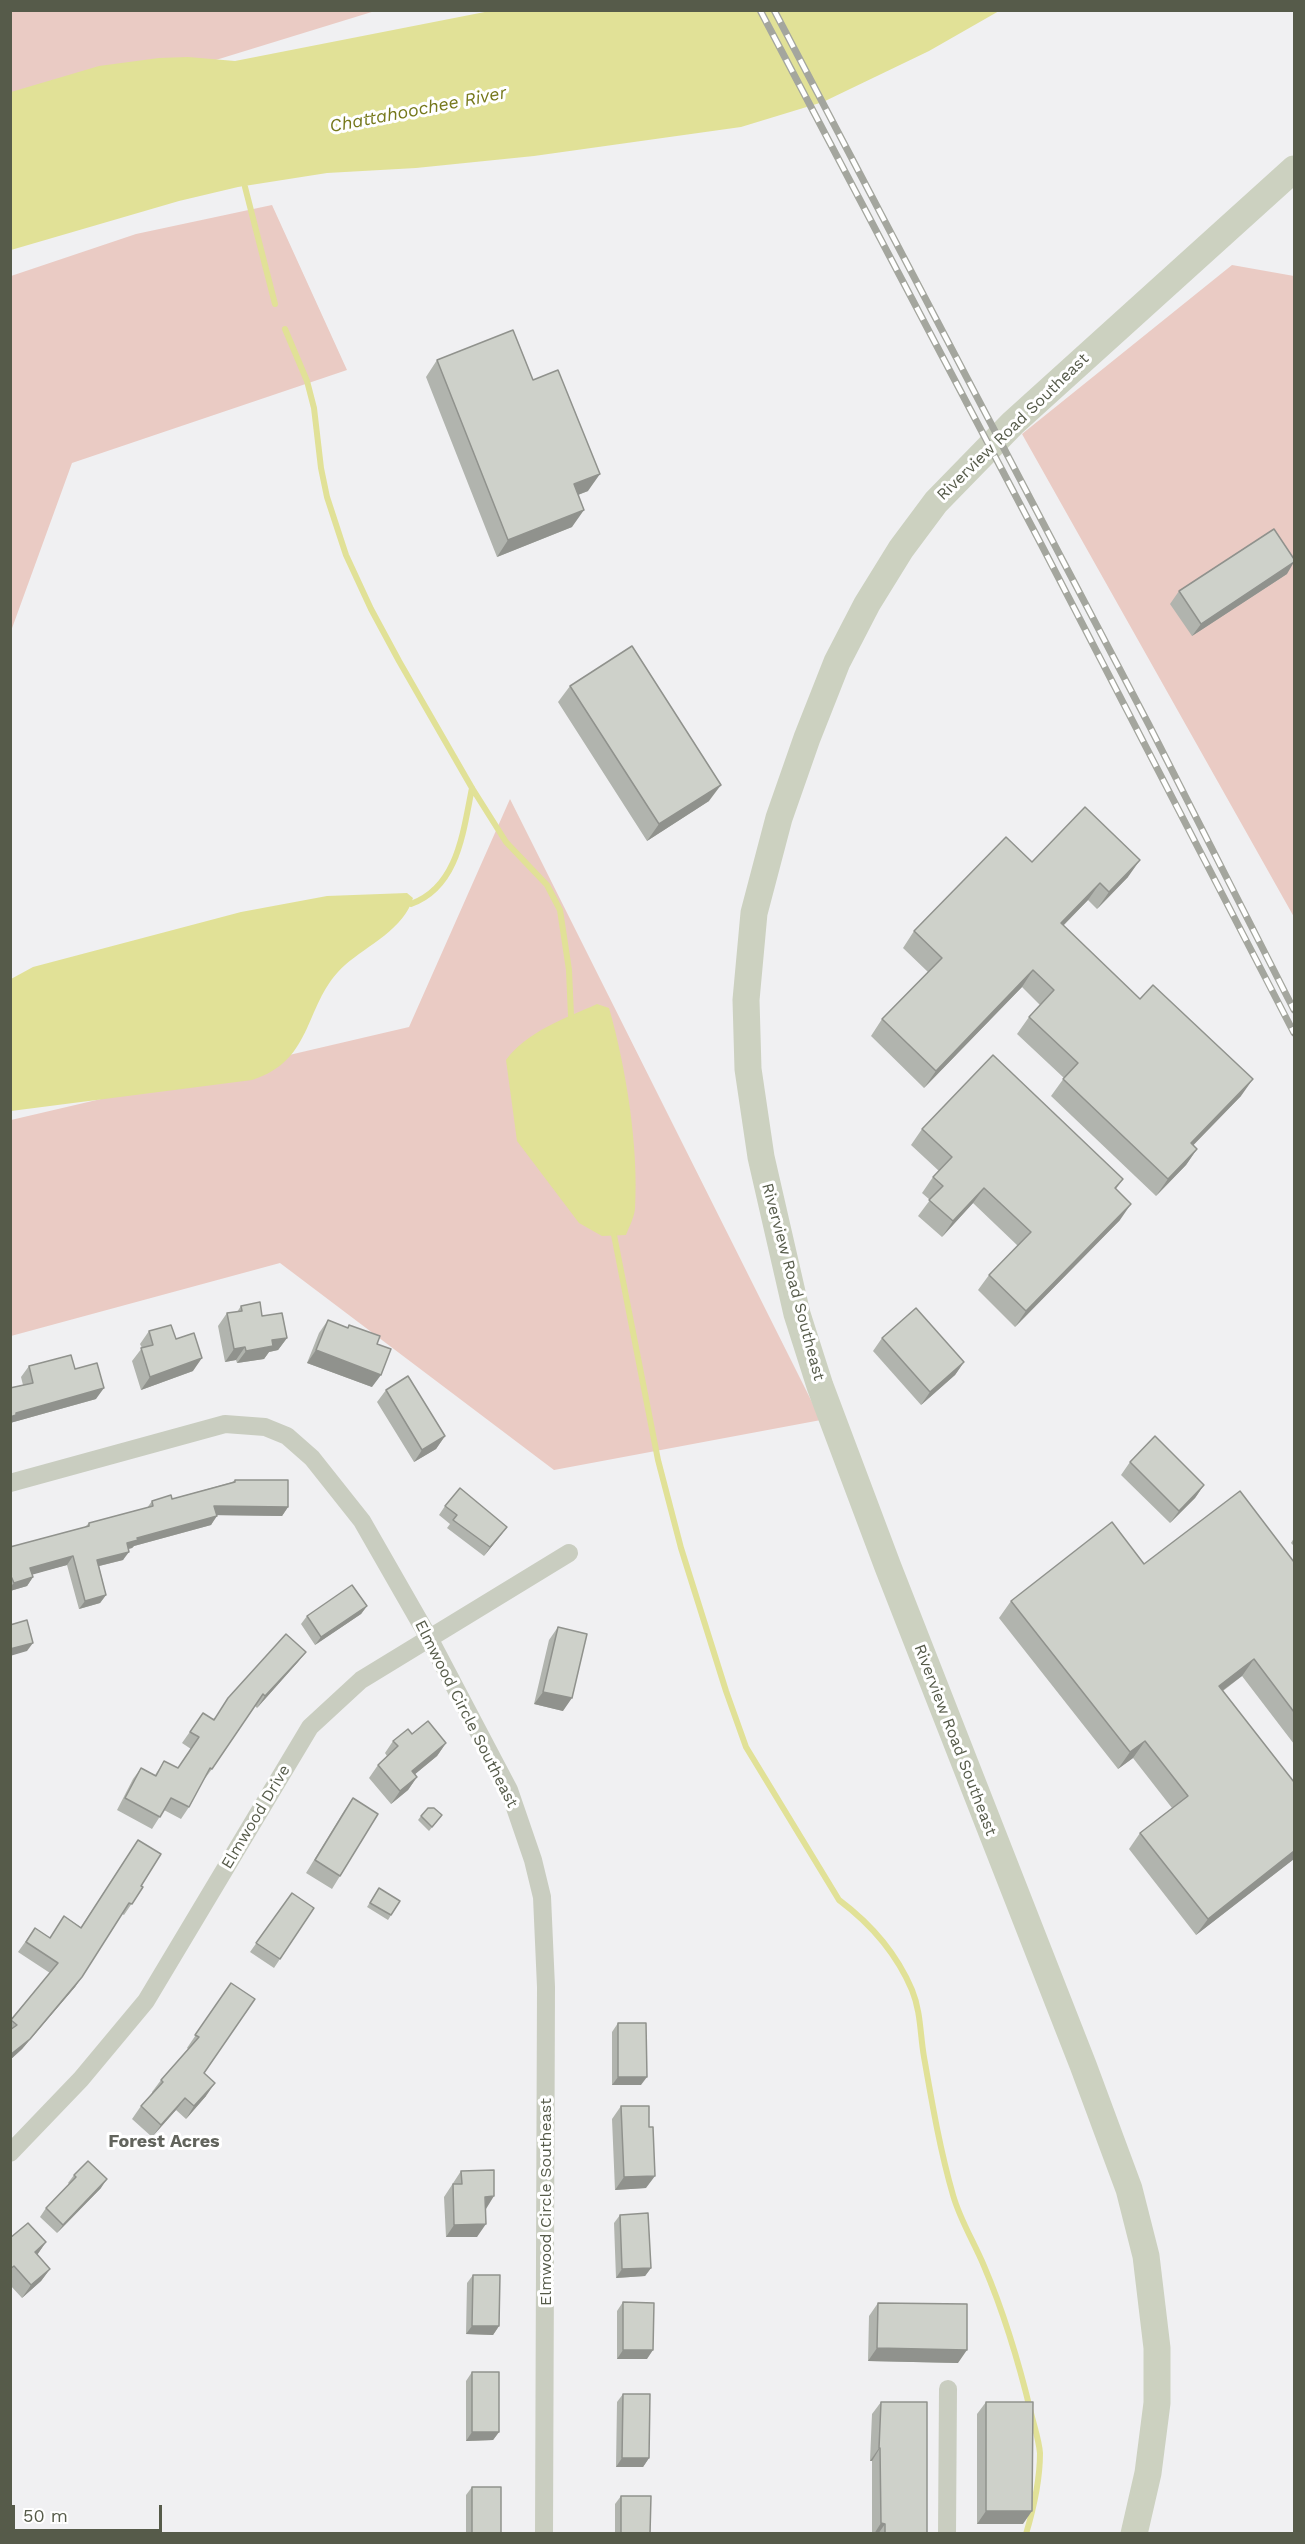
<!DOCTYPE html>
<html>
<head>
<meta charset="utf-8">
<style>
  body { margin:0 }
  #map { position:relative; width:1305px; height:2544px; overflow:hidden; background:#f0f0f2; font-family:"Work Sans",sans-serif }
  canvas { display:block }
  .frame { position:absolute; inset:0; border:12px solid #565b4a; pointer-events:none }
  .scale { position:absolute; left:12px; top:2505px; width:150px; height:27px; box-sizing:border-box; border:3px solid #565b4a; border-top:0; padding-left:8px; font-size:18px; line-height:21px; white-space:nowrap; color:#565b4a; -webkit-text-stroke:4px #fff; paint-order:stroke }
</style>
</head>
<body>
<div id="map">
<canvas width="1305" height="2544"></canvas>
<div class="frame"></div>
<div class="scale">50 m</div>
</div>
<script>
const c = document.querySelector('canvas').getContext('2d');
c.lineJoin = 'round';
function fill(path, color) {
  c.fillStyle = color;
  c.fill(path, 'evenodd');
}
function stroke(path, color, width, dash) {
  c.strokeStyle = color;
  c.lineWidth = width;
  c.lineCap = dash ? 'butt' : 'round';
  c.setLineDash(dash || []);
  c.stroke(path);
}
function drawText(font, color, halo, rows, align = 'center') {
  c.font = font + ' "Work Sans",sans-serif';
  c.lineWidth = 6;
  c.setLineDash([]);
  c.textBaseline = 'middle';
  c.strokeStyle = halo;
  c.fillStyle = color;
  for (const [text, x, y, turn = 0] of rows) {
    c.save();
    c.translate(x, y);
    c.rotate((+turn || 0) * Math.PI / 180);
    c.textAlign = isNaN(turn) ? turn : align;
    if (halo) c.strokeText(text, 0, 0);
    c.fillText(text, 0, 0);
    c.restore();
  }
}
fill(new Path2D(`
  M 11,11 L 375,11 L 11,123 Z
  M 272,205 L 347,370 L 72,463 L 11,631 L 11,276 L 136,234 Z
  M 1232,265 L 1294,276 L 1294,917 L 1022,434 Z
  M 510,799 L 821,1420 L 554,1470 L 280,1263 L 11,1336 L 11,1120 L 409,1027 Z`), '#eacbc4');
fill(new Path2D(`
  M 495,10 L 999,11 L 929,51 L 823,102 L 741,127 L 534,156 L 416,168 L 327,173 L 238,187 L 179,201 L 11,250 L 11,92 L 99,66 L 159,58 L 188,57 L 235,61 Z
  M 407,893 L 413,898 C 404,929 368,945 345,965 C 303,1002 316,1060 252,1080 L 11,1111 L 11,979 L 33,967 L 241,912 L 327,896 Z
  M 597,1004 L 609,1008 C 626,1067 639,1148 635,1209 C 634,1218 629,1227 626,1235 L 602,1236 L 579,1223 L 517,1141 L 506,1060 C 526,1032 566,1018 597,1004 Z`), '#e1e197');
stroke(new Path2D(`
  M 245,187 L 275,304
  M 285,329 L 307,381 L 314,408 L 321,468 L 327,497 L 346,555 L 371,609 L 399,661 L 472,788 L 506,842 L 547,885 L 560,910 L 569,970 L 571,1016
  M 411,904 C 458,887 463,832 472,788
  M 614,1235 L 658,1460 L 681,1548 L 726,1691 L 746,1747 L 839,1900 C 871,1924 896,1952 912,1990 C 921,2012 920,2034 924,2057 C 932,2103 940,2150 953,2195 C 960,2220 974,2242 984,2266 C 1004,2313 1019,2363 1031,2413 C 1034,2426 1039,2440 1040,2453 C 1040,2481 1034,2507 1026,2534`), '#e1e197', 6);
stroke(new Path2D(`
  M 10,1483 L 225,1424 L 265,1427 L 287,1436 L 312,1458 L 362,1521 L 429,1638 L 509,1790 L 533,1860 L 542,1897 L 546,1987 L 544,2534
  M 10,2153 L 81,2079 L 146,2001 L 310,1727 L 361,1680 L 569,1553
  M 947,2534 L 948,2389`), '#c9cdc0', 18);
stroke(new Path2D(`
  M 1134,2534 L 1148,2473 L 1157,2403 L 1157,2348 L 1146,2256 L 1129,2189 L 1083,2065 L 888,1567 L 820,1386 L 797,1314 L 761,1157 L 748,1069 L 746,1000 L 754,913 L 779,818 L 807,738 L 837,662 L 867,604 L 901,549 L 936,502 L 1013,423 L 1294,169`), '#ccd1c0', 27);
const rail = new Path2D(`
  M 760,10 L 1041,544 L 1294,1033
  M 774,10 L 1149,725 L 1294,1010`);
stroke(rail, '#a4a69e', 7);
stroke(rail, '#fff', 4.5, [14]);
fill(new Path2D(`
  M 437,360 L 533,380 L 588,491 L 578,495 L 572,527 L 497,557 L 426,377 Z
  M 1287,574 L 1192,636 L 1170,604 L 1179,591 Z
  M 570,686 L 709,801 L 647,841 L 558,702 Z
  M 1032,862 L 1128,877 L 1097,909 L 1088,900 L 1063,926 L 1241,1096 L 1193,1145 L 1197,1149 L 1186,1165 L 1156,1196 L 1051,1096 L 1064,1078 L 1017,1034 L 1029,1017 L 1040,1005 L 1022,987 L 924,1088 L 871,1036 L 882,1019 L 928,972 L 903,948 L 914,931 Z
  M 922,1129 L 1123,1179 L 1116,1189 L 1120,1220 L 1015,1327 L 978,1290 L 989,1275 L 1018,1246 L 973,1203 L 942,1237 L 918,1216 L 930,1200 L 922,1193 L 933,1177 L 939,1171 L 911,1145 Z
  M 241,1306 L 262,1316 L 287,1338 L 278,1350 L 269,1352 L 264,1359 L 237,1363 L 236,1360 L 225,1362 L 218,1326 L 227,1313 L 237,1312 Z
  M 328,1320 L 348,1328 L 349,1325 L 377,1344 L 372,1387 L 307,1363 L 319,1333 Z
  M 149,1331 L 176,1339 L 193,1371 L 141,1390 L 132,1361 L 142,1348 L 140,1344 Z
  M 882,1338 L 964,1362 L 955,1375 L 921,1405 L 873,1351 Z
  M 29,1366 L 75,1369 L 96,1399 L 10,1423 L 10,1388 L 23,1385 L 21,1377 Z
  M 386,1390 L 445,1436 L 436,1449 L 414,1462 L 377,1402 Z
  M 1130,1462 L 1204,1485 L 1195,1498 L 1170,1523 L 1121,1475 Z
  M 235,1480 L 288,1507 L 282,1516 L 216,1515 L 211,1525 L 134,1546 L 132,1548 L 128,1549 L 123,1560 L 99,1566 L 106,1595 L 100,1603 L 79,1609 L 67,1565 L 32,1574 L 33,1577 L 27,1586 L 10,1591 L 10,1547 L 85,1527 L 89,1523 L 147,1508 L 152,1501 L 172,1499 L 232,1482 Z
  M 445,1506 L 501,1535 L 484,1556 L 447,1528 L 450,1524 L 439,1515 Z
  M 1294,1538 L 1294,1546 L 1291,1543 Z
  M 1294,1562 L 1294,1744 L 1242,1676 L 1223,1691 L 1294,1782 L 1294,1859 L 1196,1935 L 1129,1849 L 1140,1833 L 1172,1808 L 1133,1758 L 1118,1769 L 999,1618 L 1011,1601 L 1144,1564 Z
  M 367,1606 L 361,1614 L 315,1645 L 301,1624 L 307,1616 Z
  M 558,1627 L 563,1711 L 534,1704 L 549,1640 Z
  M 306,1652 L 297,1663 L 257,1708 L 255,1706 L 212,1769 L 203,1781 L 189,1807 L 181,1819 L 164,1810 L 152,1829 L 117,1810 L 133,1779 L 141,1768 L 155,1775 L 164,1761 L 178,1768 L 191,1749 L 182,1743 L 203,1713 L 213,1719 Z
  M 412,1734 L 446,1743 L 437,1756 L 414,1775 L 417,1777 L 408,1790 L 391,1804 L 369,1778 L 378,1765 L 387,1756 L 385,1753 L 393,1741 Z
  M 353,1798 L 340,1876 L 332,1889 L 306,1873 L 344,1811 Z
  M 421,1816 L 439,1819 L 429,1831 L 418,1820 Z
  M 138,1840 L 141,1886 L 143,1887 L 124,1915 L 122,1914 L 75,1987 L 22,2049 L 10,2060 L 10,2020 L 50,1973 L 18,1952 L 35,1928 L 50,1938 L 64,1916 L 81,1927 Z
  M 379,1888 L 400,1901 L 388,1920 L 367,1907 Z
  M 292,1893 L 314,1908 L 274,1968 L 250,1952 Z
  M 231,1983 L 204,2073 L 206,2096 L 186,2119 L 176,2110 L 152,2137 L 132,2119 L 141,2106 L 152,2093 L 152,2092 L 161,2080 L 188,2049 L 187,2048 Z
  M 618,2023 L 641,2085 L 612,2085 L 612,2032 Z
  M 621,2106 L 646,2188 L 615,2190 L 612,2119 Z
  M 461,2171 L 485,2209 L 477,2237 L 446,2237 L 444,2197 Z
  M 74,2175 L 101,2188 L 57,2233 L 40,2217 L 46,2208 L 69,2184 L 68,2183 Z
  M 620,2215 L 651,2268 L 645,2276 L 616,2278 L 614,2223 Z
  M 10,2238 L 46,2242 L 37,2255 L 50,2269 L 41,2281 L 22,2298 L 10,2285 Z
  M 473,2275 L 499,2326 L 493,2335 L 466,2334 L 467,2283 Z
  M 623,2302 L 647,2359 L 617,2359 L 617,2311 Z
  M 878,2303 L 958,2363 L 868,2361 L 869,2316 Z
  M 472,2372 L 499,2432 L 493,2440 L 466,2441 L 466,2381 Z
  M 623,2394 L 649,2458 L 643,2467 L 616,2467 L 617,2402 Z
  M 881,2402 L 927,2534 L 872,2534 L 872,2461 L 870,2461 L 872,2414 Z
  M 986,2402 L 1023,2524 L 977,2524 L 977,2414 Z
  M 472,2487 L 501,2534 L 466,2534 L 466,2495 Z
  M 621,2496 L 650,2534 L 615,2534 L 615,2504 Z`), '#b1b4ae');
fill(new Path2D(`
  M 600,474 L 588,491 L 562,501 L 574,484 Z
  M 584,510 L 572,527 L 497,557 L 508,540 Z
  M 1294,562 L 1287,574 L 1192,636 L 1201,624 Z
  M 721,785 L 709,801 L 647,841 L 659,824 Z
  M 1140,860 L 1128,877 L 1097,909 L 1109,892 Z
  M 1100,883 L 1088,900 L 1049,940 L 1061,923 Z
  M 1033,970 L 1022,987 L 924,1088 L 936,1071 Z
  M 1253,1079 L 1241,1096 L 1179,1160 L 1191,1143 Z
  M 1197,1149 L 1186,1165 L 1156,1196 L 1168,1179 Z
  M 984,1188 L 973,1203 L 942,1237 L 953,1221 Z
  M 1131,1204 L 1120,1220 L 1015,1327 L 1026,1311 Z
  M 287,1338 L 278,1350 L 269,1352 L 264,1359 L 237,1363 L 246,1351 L 272,1340 Z
  M 245,1347 L 236,1360 L 225,1362 L 234,1349 Z
  M 316,1350 L 381,1375 L 372,1387 L 307,1363 Z
  M 202,1358 L 193,1371 L 141,1390 L 150,1377 Z
  M 964,1362 L 955,1375 L 921,1405 L 930,1392 Z
  M 104,1388 L 96,1399 L 10,1423 L 10,1417 L 16,1413 Z
  M 445,1436 L 436,1449 L 414,1462 L 422,1450 Z
  M 1204,1485 L 1195,1498 L 1170,1523 L 1179,1511 Z
  M 214,1506 L 288,1507 L 282,1516 L 208,1515 Z
  M 217,1516 L 211,1525 L 134,1546 L 132,1548 L 121,1551 L 127,1543 L 137,1538 Z
  M 507,1527 L 501,1535 L 484,1556 L 490,1547 Z
  M 129,1552 L 123,1560 L 91,1568 L 97,1560 Z
  M 73,1556 L 67,1565 L 24,1577 L 30,1568 Z
  M 33,1577 L 27,1586 L 10,1591 L 10,1587 L 14,1583 Z
  M 106,1595 L 100,1603 L 79,1609 L 85,1601 Z
  M 367,1606 L 361,1614 L 315,1645 L 321,1637 Z
  M 33,1643 L 27,1651 L 10,1656 L 10,1649 Z
  M 306,1652 L 297,1663 L 257,1708 L 265,1696 Z
  M 1254,1659 L 1242,1676 L 1207,1702 L 1219,1686 Z
  M 543,1692 L 572,1698 L 563,1711 L 534,1704 Z
  M 1145,1741 L 1133,1758 L 1118,1769 L 1130,1752 Z
  M 446,1743 L 437,1756 L 403,1784 L 412,1771 Z
  M 417,1777 L 408,1790 L 391,1804 L 400,1791 Z
  M 1294,1851 L 1294,1859 L 1196,1935 L 1208,1919 Z
  M 82,1977 L 75,1987 L 22,2049 L 10,2060 L 10,2055 Z
  M 618,2077 L 647,2077 L 641,2085 L 612,2085 Z
  M 215,2083 L 206,2096 L 186,2119 L 194,2106 Z
  M 185,2098 L 176,2110 L 152,2137 L 161,2125 Z
  M 655,2176 L 646,2188 L 615,2190 L 624,2177 Z
  M 107,2179 L 101,2188 L 57,2233 L 63,2225 Z
  M 494,2196 L 486,2209 L 485,2197 Z
  M 486,2224 L 477,2237 L 446,2237 L 454,2225 Z
  M 46,2242 L 37,2255 L 35,2252 Z
  M 651,2268 L 645,2276 L 616,2278 L 622,2269 Z
  M 50,2269 L 41,2281 L 22,2298 L 31,2285 Z
  M 472,2326 L 499,2326 L 493,2335 L 466,2334 Z
  M 877,2348 L 967,2350 L 958,2363 L 868,2361 Z
  M 623,2350 L 653,2350 L 647,2359 L 617,2359 Z
  M 472,2432 L 499,2432 L 493,2440 L 466,2441 Z
  M 879,2448 L 880,2448 L 872,2461 L 870,2461 Z
  M 622,2458 L 649,2458 L 643,2467 L 616,2467 Z
  M 986,2511 L 1032,2511 L 1023,2524 L 977,2524 Z
  M 881,2523 L 885,2524 L 878,2534 L 874,2534 Z`), '#90928d');
const building = new Path2D(`
  M 513,330 L 533,380 L 558,370 L 600,474 L 574,484 L 584,510 L 508,540 L 437,360 Z
  M 1274,529 L 1294,559 L 1294,562 L 1201,624 L 1179,591 Z
  M 632,646 L 721,785 L 659,824 L 570,686 Z
  M 1085,807 L 1140,860 L 1109,892 L 1100,883 L 1061,923 L 1140,999 L 1153,985 L 1253,1079 L 1191,1143 L 1197,1149 L 1168,1179 L 1063,1079 L 1078,1063 L 1029,1017 L 1054,990 L 1033,970 L 936,1071 L 882,1019 L 942,958 L 914,931 L 1006,837 L 1032,862 Z
  M 993,1055 L 1123,1179 L 1115,1188 L 1131,1204 L 1026,1311 L 989,1275 L 1031,1232 L 984,1188 L 953,1221 L 929,1200 L 943,1186 L 933,1177 L 952,1157 L 922,1129 Z
  M 260,1302 L 262,1316 L 282,1313 L 287,1338 L 272,1340 L 273,1346 L 246,1351 L 245,1347 L 234,1349 L 227,1313 L 242,1311 L 241,1306 Z
  M 916,1308 L 964,1362 L 930,1392 L 882,1338 Z
  M 328,1320 L 348,1328 L 349,1325 L 380,1336 L 377,1344 L 391,1349 L 381,1375 L 316,1350 Z
  M 171,1325 L 176,1339 L 194,1333 L 202,1358 L 150,1377 L 141,1348 L 153,1345 L 149,1331 Z
  M 71,1355 L 75,1369 L 97,1363 L 104,1388 L 16,1413 L 16,1415 L 10,1417 L 10,1388 L 33,1383 L 29,1366 Z
  M 408,1376 L 445,1436 L 422,1450 L 386,1390 Z
  M 1155,1436 L 1204,1485 L 1179,1511 L 1130,1462 Z
  M 235,1480 L 288,1480 L 288,1507 L 214,1506 L 217,1516 L 137,1538 L 138,1540 L 127,1543 L 129,1552 L 97,1560 L 106,1595 L 85,1601 L 73,1556 L 30,1568 L 33,1577 L 14,1583 L 10,1574 L 10,1547 L 89,1526 L 89,1523 L 153,1506 L 152,1501 L 171,1495 L 172,1499 L 235,1482 Z
  M 460,1488 L 507,1527 L 490,1547 L 453,1520 L 457,1515 L 445,1506 Z
  M 1240,1491 L 1294,1562 L 1294,1712 L 1254,1659 L 1219,1686 L 1294,1782 L 1294,1851 L 1208,1919 L 1140,1833 L 1188,1796 L 1145,1741 L 1130,1752 L 1011,1601 L 1112,1522 L 1144,1564 Z
  M 352,1585 L 367,1606 L 321,1637 L 307,1616 Z
  M 27,1620 L 33,1643 L 10,1649 L 10,1625 Z
  M 558,1627 L 587,1634 L 572,1698 L 543,1692 Z
  M 286,1634 L 306,1652 L 265,1696 L 263,1694 L 212,1769 L 210,1768 L 189,1807 L 171,1798 L 160,1817 L 125,1798 L 141,1768 L 156,1776 L 164,1761 L 178,1768 L 199,1737 L 190,1732 L 203,1713 L 214,1720 L 228,1698 Z
  M 428,1721 L 446,1743 L 412,1771 L 417,1777 L 400,1791 L 378,1765 L 398,1746 L 393,1741 L 408,1729 L 412,1734 Z
  M 353,1798 L 378,1814 L 340,1876 L 315,1860 Z
  M 428,1808 L 434,1808 L 442,1815 L 432,1827 L 421,1816 Z
  M 138,1840 L 161,1854 L 141,1886 L 143,1887 L 132,1904 L 129,1903 L 82,1977 L 30,2039 L 10,2055 L 10,2030 L 17,2025 L 11,2020 L 58,1963 L 26,1942 L 35,1928 L 50,1938 L 64,1916 L 81,1928 Z
  M 379,1888 L 400,1901 L 391,1915 L 370,1903 Z
  M 292,1893 L 314,1908 L 280,1959 L 256,1943 Z
  M 231,1983 L 255,1999 L 204,2073 L 215,2083 L 194,2106 L 185,2098 L 161,2125 L 141,2106 L 163,2082 L 161,2080 L 199,2037 L 195,2035 Z
  M 618,2023 L 646,2023 L 647,2077 L 618,2077 Z
  M 621,2106 L 649,2106 L 649,2127 L 653,2127 L 655,2176 L 624,2177 Z
  M 88,2161 L 107,2179 L 63,2225 L 46,2208 L 76,2177 L 74,2175 Z
  M 494,2170 L 494,2196 L 485,2197 L 486,2224 L 454,2225 L 453,2184 L 462,2184 L 461,2171 Z
  M 648,2213 L 651,2268 L 622,2269 L 620,2215 Z
  M 28,2223 L 46,2242 L 35,2252 L 50,2269 L 31,2285 L 14,2266 L 10,2269 L 10,2238 Z
  M 473,2275 L 500,2275 L 499,2326 L 472,2326 Z
  M 623,2302 L 654,2303 L 653,2350 L 623,2350 Z
  M 878,2303 L 967,2304 L 967,2350 L 877,2348 Z
  M 472,2372 L 499,2372 L 499,2432 L 472,2432 Z
  M 623,2394 L 650,2394 L 649,2458 L 622,2458 Z
  M 881,2402 L 927,2402 L 927,2534 L 885,2534 L 885,2524 L 881,2523 L 880,2448 L 879,2448 Z
  M 986,2402 L 1033,2402 L 1032,2511 L 986,2511 Z
  M 472,2487 L 501,2487 L 501,2534 L 472,2534 Z
  M 621,2496 L 651,2496 L 650,2534 L 621,2534 Z`);
fill(building, '#ced1ca');
stroke(building, '#90928d', 1.5);
drawText('16px', '#565b4a', '#fff', [
  ["Riverview Road Southeast",1013,427,-44],
  ["Riverview Road Southeast",793,1282,75],
  ["Elmwood Circle Southeast",466,1714,63],
  ["Riverview Road Southeast",955,1740,69],
  ["Elmwood Drive",256,1817,-59],
  ["Elmwood Circle Southeast",546,2202,-90]
]);
drawText('italic 18px', '#76781b', '#fff', [
  ["Chattahoochee River",418,110,-11]
]);
drawText('bold 18px', '#62645d', '#fff', [
  ["Forest Acres",164,2142]
]);
</script>
</body>
</html>
